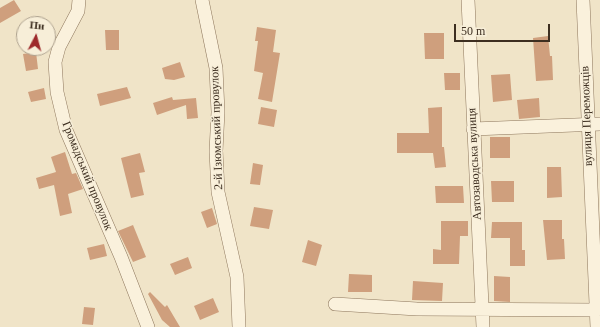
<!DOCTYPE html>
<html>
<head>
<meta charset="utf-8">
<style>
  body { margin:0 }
  #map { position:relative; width:600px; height:327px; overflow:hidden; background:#f0e4c8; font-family:"Times New Roman",serif }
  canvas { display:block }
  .north { position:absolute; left:16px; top:16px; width:40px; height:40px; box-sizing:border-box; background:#f7eed8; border:1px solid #ada18e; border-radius:50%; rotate:6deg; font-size:11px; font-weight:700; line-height:16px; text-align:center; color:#3d2e20 }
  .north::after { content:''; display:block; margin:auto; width:14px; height:18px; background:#9e2a2b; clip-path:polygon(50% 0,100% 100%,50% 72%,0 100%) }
  .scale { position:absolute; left:454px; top:24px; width:96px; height:18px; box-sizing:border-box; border:2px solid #3d2e20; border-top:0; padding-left:5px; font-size:12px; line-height:14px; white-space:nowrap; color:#3d2e20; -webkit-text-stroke:3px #f7eed8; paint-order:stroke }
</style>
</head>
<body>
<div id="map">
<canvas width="600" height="327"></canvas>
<div class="north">Пн</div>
<div class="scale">50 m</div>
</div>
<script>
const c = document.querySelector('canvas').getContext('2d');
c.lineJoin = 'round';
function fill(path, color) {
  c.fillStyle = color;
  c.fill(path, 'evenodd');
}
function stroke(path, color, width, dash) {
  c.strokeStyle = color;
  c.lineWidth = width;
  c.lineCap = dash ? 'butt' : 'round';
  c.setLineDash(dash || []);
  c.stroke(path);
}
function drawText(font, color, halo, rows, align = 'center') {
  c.font = font + ' "Times New Roman",serif';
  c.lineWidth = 3;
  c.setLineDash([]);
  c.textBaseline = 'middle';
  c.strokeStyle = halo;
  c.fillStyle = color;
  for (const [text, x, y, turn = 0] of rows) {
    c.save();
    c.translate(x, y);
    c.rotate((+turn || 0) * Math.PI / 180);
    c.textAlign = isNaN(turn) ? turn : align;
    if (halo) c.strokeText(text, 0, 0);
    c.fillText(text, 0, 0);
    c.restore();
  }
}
fill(new Path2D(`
  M 14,0 L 21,11 L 0,23 L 0,8 Z
  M 257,27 L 276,30 L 273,52 L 280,53 L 272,102 L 258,99 L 263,73 L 254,71 L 258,41 L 255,41 Z
  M 105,30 L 119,30 L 119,50 L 106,50 Z
  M 424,33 L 444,33 L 444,59 L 425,59 Z
  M 548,36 L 550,56 L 552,56 L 553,80 L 536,81 L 533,38 Z
  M 36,52 L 38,69 L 26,71 L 23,54 Z
  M 180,62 L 185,77 L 174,80 L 165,79 L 162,68 Z
  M 444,73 L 460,73 L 460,90 L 445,90 Z
  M 510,74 L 512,100 L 493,102 L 491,75 Z
  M 127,87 L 131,98 L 100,106 L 97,94 Z
  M 44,88 L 46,99 L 31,102 L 28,92 Z
  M 172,97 L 173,100 L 196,98 L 198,118 L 187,119 L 186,105 L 157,115 L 153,103 Z
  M 539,98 L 540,117 L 519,119 L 517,100 Z
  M 261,107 L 277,110 L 274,127 L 258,124 Z
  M 442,107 L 442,147 L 444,147 L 446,167 L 435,168 L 433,153 L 397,153 L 397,133 L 429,133 L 428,108 Z
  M 490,137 L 510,137 L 510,158 L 490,158 Z
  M 65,152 L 72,174 L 76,173 L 83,189 L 68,194 L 72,213 L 60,216 L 54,185 L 39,189 L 36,178 L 56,172 L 51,157 Z
  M 140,153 L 145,172 L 139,173 L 144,195 L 131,198 L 121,158 Z
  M 253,163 L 263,165 L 260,185 L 250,184 Z
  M 547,167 L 561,167 L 562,197 L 547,198 Z
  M 491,181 L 514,181 L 514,202 L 492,202 Z
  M 435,186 L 463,186 L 464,203 L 436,203 Z
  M 254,207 L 273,210 L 269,229 L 250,226 Z
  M 212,208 L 217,224 L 207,228 L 201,212 Z
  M 543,220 L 562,220 L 562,239 L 564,239 L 565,259 L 547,260 Z
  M 441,221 L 468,221 L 468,236 L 460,236 L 459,264 L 433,264 L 433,249 L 441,250 Z
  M 492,222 L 522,222 L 522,250 L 525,250 L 525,266 L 510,266 L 510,238 L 491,238 Z
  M 133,225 L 146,257 L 133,262 L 118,231 Z
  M 308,240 L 322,245 L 316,266 L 302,262 Z
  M 104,244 L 107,256 L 90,260 L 87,248 Z
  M 188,257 L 192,268 L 175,275 L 170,264 Z
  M 349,274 L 372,275 L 372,292 L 348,292 Z
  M 494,276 L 510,277 L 510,302 L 494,301 Z
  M 413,281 L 443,283 L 442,301 L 412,300 Z
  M 150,292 L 165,307 L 167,305 L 180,327 L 170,327 L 162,320 L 148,294 Z
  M 213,298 L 219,312 L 200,320 L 194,306 Z
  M 84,307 L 95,308 L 93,325 L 82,324 Z`), '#cf9f7d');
const street = new Path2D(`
  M 79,0 L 78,11 L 59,47 L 55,62 L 57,92 L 66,130 L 121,257 L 148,327
  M 202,0 L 216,68 L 218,112 L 216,151 L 218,192 L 237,277 L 239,327
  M 468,0 L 483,327
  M 583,0 L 597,327
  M 473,129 L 600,124
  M 335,304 L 417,309 L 596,310`);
stroke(street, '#8d765c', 14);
stroke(street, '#faf1dc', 13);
drawText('12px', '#3d2e20', '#f7eed8', [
  ["вулиця Переможців",587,116,-92],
  ["2-й Ізюмський провулок",217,128,-92],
  ["Автозаводська вулиця",475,164,-93],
  ["Громадський провулок",87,176,68]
]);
</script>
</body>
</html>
